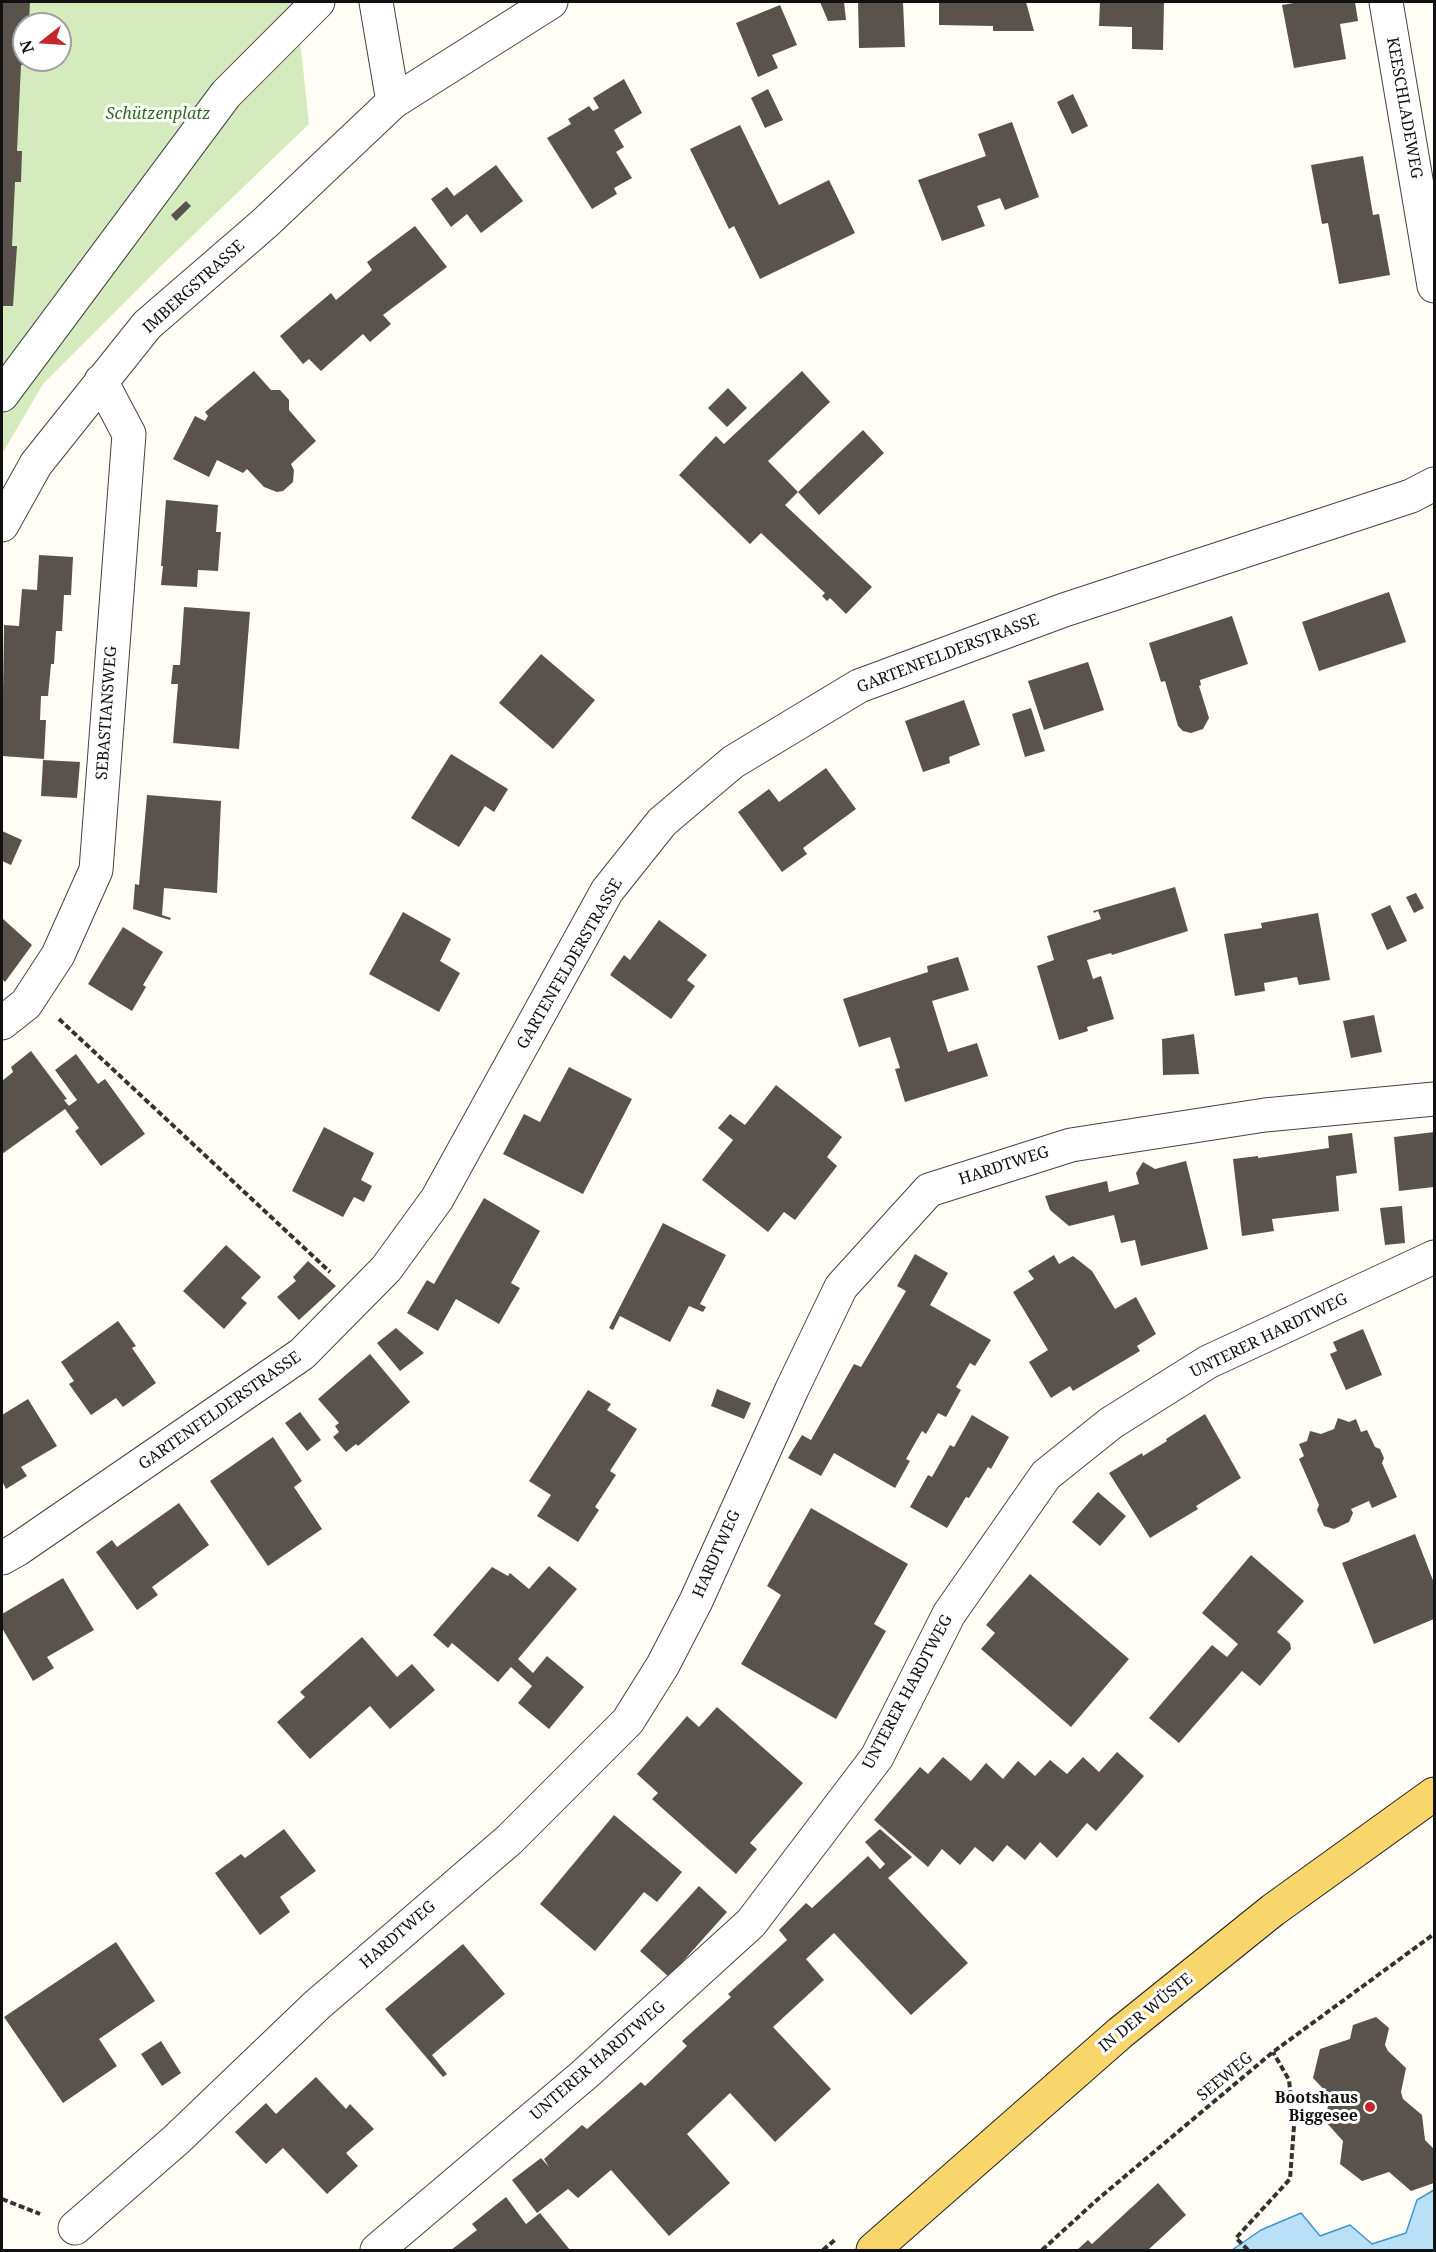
<!DOCTYPE html>
<html>
<head>
<meta charset="utf-8">
<style>
  body { margin:0 }
  #map { position:relative; width:1436px; height:2252px; overflow:hidden; background:#fffdf5; font-family:"Noto Serif",serif }
  canvas { display:block }
  .frame { position:absolute; inset:0; border:3px solid #111; pointer-events:none }
  .north { position:absolute; left:12px; top:12px; width:60px; height:60px; box-sizing:border-box; background:#fff; border:2px solid #a0a0a0; border-radius:50%; rotate:253deg; font-size:16px; font-weight:700; line-height:24px; text-align:center; color:#111 }
  .north::after { content:''; display:block; margin:auto; width:21px; height:27px; background:#c4262e; clip-path:polygon(50% 0,100% 100%,50% 72%,0 100%) }
</style>
</head>
<body>
<div id="map">
<canvas width="1436" height="2252"></canvas>
<div class="frame"></div>
<div class="north">N</div>
</div>
<script>
const c = document.querySelector('canvas').getContext('2d');
c.lineJoin = 'round';
function fill(path, color) {
  c.fillStyle = color;
  c.fill(path, 'evenodd');
}
function stroke(path, color, width, dash) {
  c.strokeStyle = color;
  c.lineWidth = width;
  c.lineCap = dash ? 'butt' : 'round';
  c.setLineDash(dash || []);
  c.stroke(path);
}
function drawText(font, color, halo, rows, align = 'center') {
  c.font = font + ' "Noto Serif",serif';
  c.lineWidth = 6;
  c.setLineDash([]);
  c.textBaseline = 'middle';
  c.strokeStyle = halo;
  c.fillStyle = color;
  for (const [text, x, y, turn = 0] of rows) {
    c.save();
    c.translate(x, y);
    c.rotate((+turn || 0) * Math.PI / 180);
    c.textAlign = isNaN(turn) ? turn : align;
    if (halo) c.strokeText(text, 0, 0);
    c.fillText(text, 0, 0);
    c.restore();
  }
}
fill(new Path2D(`
  M 2,2 L 296,2 L 309,124 L 162,265 L 43,384 L 2,454 ZM 24,24 L 60,24 L 60,60 L 24,60 Z`), '#d5ebbd');
const water = new Path2D(`
  M 1434,2190 L 1434,2250 L 1232,2250 L 1261,2230 L 1301,2213 L 1320,2236 L 1350,2225 L 1372,2244 L 1406,2233 L 1417,2200 Z`);
fill(water, '#b9e0f7');
stroke(water, '#3f96cf', 1.5);
fill(new Path2D(`
  M 2,2 L 30,2 L 29,24 L 24,24 L 24,60 L 27,60 L 27,65 L 21,65 L 17,151 L 22,151 L 21,182 L 15,182 L 12,246 L 17,246 L 13,306 L 2,306 Z
  M 820,2 L 844,2 L 846,20 L 828,21 Z
  M 858,2 L 903,2 L 905,47 L 859,48 Z
  M 939,2 L 1026,2 L 1034,31 L 993,31 L 993,26 L 939,25 Z
  M 1100,2 L 1164,2 L 1163,50 L 1132,49 L 1132,27 L 1099,26 Z
  M 1299,2 L 1355,2 L 1358,21 L 1340,24 L 1346,59 L 1294,68 L 1282,5 Z
  M 780,5 L 797,45 L 772,55 L 778,68 L 758,77 L 736,23 Z
  M 624,79 L 642,113 L 614,130 L 624,147 L 616,152 L 632,178 L 614,188 L 617,194 L 592,209 L 547,138 L 571,124 L 568,119 L 589,106 L 593,111 L 599,108 L 593,98 Z
  M 768,89 L 783,120 L 765,128 L 751,98 Z
  M 1073,94 L 1088,126 L 1072,134 L 1057,102 Z
  M 1012,122 L 1039,197 L 1005,210 L 1000,198 L 977,206 L 985,226 L 942,241 L 918,180 L 986,156 L 978,134 Z
  M 740,125 L 779,205 L 829,180 L 855,233 L 760,279 L 734,226 L 729,229 L 690,149 Z
  M 1363,156 L 1373,215 L 1379,214 L 1390,275 L 1339,284 L 1328,223 L 1322,224 L 1311,165 Z
  M 496,165 L 523,201 L 481,233 L 467,214 L 451,227 L 431,199 L 447,187 L 454,196 Z
  M 186,201 L 191,206 L 176,221 L 171,215 Z
  M 415,226 L 447,267 L 383,315 L 391,324 L 370,342 L 363,334 L 321,371 L 309,359 L 303,364 L 280,336 L 331,293 L 336,300 L 372,270 L 367,262 Z
  M 254,371 L 271,390 L 280,390 L 289,400 L 289,410 L 316,441 L 291,464 L 294,470 L 293,482 L 283,491 L 277,492 L 264,487 L 247,469 L 243,473 L 217,460 L 209,477 L 173,459 L 195,416 L 205,421 L 208,416 L 205,412 Z
  M 802,371 L 830,402 L 768,461 L 798,492 L 785,505 L 786,506 L 872,587 L 846,614 L 830,598 L 827,601 L 822,596 L 825,593 L 761,533 L 750,544 L 679,475 L 716,436 L 724,444 Z
  M 728,388 L 747,408 L 727,427 L 708,408 Z
  M 863,430 L 884,453 L 819,515 L 798,492 Z
  M 166,500 L 218,505 L 216,532 L 221,532 L 218,571 L 198,570 L 197,587 L 161,585 L 163,566 L 161,566 Z
  M 39,555 L 73,557 L 71,595 L 64,595 L 62,631 L 56,631 L 54,664 L 51,664 L 48,696 L 41,696 L 40,720 L 46,720 L 44,759 L 2,756 L 4,625 L 19,626 L 22,589 L 37,590 Z
  M 1389,592 L 1406,642 L 1319,671 L 1302,622 Z
  M 184,607 L 250,612 L 239,749 L 173,743 L 178,684 L 171,684 L 173,665 L 180,665 Z
  M 1232,616 L 1248,664 L 1200,680 L 1201,685 L 1199,686 L 1209,718 L 1203,729 L 1191,733 L 1183,731 L 1178,726 L 1165,681 L 1161,682 L 1149,643 Z
  M 541,654 L 595,700 L 553,749 L 499,703 Z
  M 1088,662 L 1104,710 L 1044,730 L 1028,681 Z
  M 964,700 L 980,745 L 949,757 L 950,763 L 923,772 L 905,721 Z
  M 1031,708 L 1045,751 L 1025,757 L 1012,714 Z
  M 451,754 L 508,789 L 494,812 L 485,806 L 459,847 L 411,818 Z
  M 43,760 L 80,762 L 77,798 L 41,796 Z
  M 826,768 L 856,809 L 803,848 L 807,854 L 782,872 L 738,812 L 769,789 L 779,802 Z
  M 147,795 L 221,801 L 217,893 L 164,888 L 162,915 L 171,918 L 170,920 L 133,909 L 135,884 L 139,885 Z
  M 2,831 L 22,840 L 11,865 L 2,861 Z
  M 1175,887 L 1188,931 L 1112,955 L 1111,953 L 1087,960 L 1093,979 L 1101,976 L 1114,1019 L 1087,1027 L 1088,1031 L 1059,1040 L 1037,966 L 1054,960 L 1047,936 L 1101,919 L 1098,911 L 1094,913 L 1093,911 Z
  M 1416,893 L 1424,908 L 1414,913 L 1406,897 Z
  M 1390,905 L 1407,941 L 1387,950 L 1371,914 Z
  M 403,912 L 451,939 L 440,961 L 460,973 L 439,1012 L 369,974 Z
  M 1318,913 L 1330,980 L 1299,985 L 1297,977 L 1264,983 L 1265,991 L 1235,996 L 1224,934 L 1262,928 L 1261,923 Z
  M 2,918 L 32,945 L 5,982 L 2,979 Z
  M 659,920 L 707,955 L 687,980 L 695,986 L 671,1019 L 610,975 L 624,955 L 630,960 Z
  M 123,927 L 163,952 L 143,985 L 146,987 L 132,1011 L 88,984 Z
  M 958,957 L 969,990 L 932,1001 L 948,1052 L 977,1043 L 988,1076 L 905,1102 L 895,1069 L 900,1068 L 890,1037 L 859,1047 L 843,999 L 928,972 L 927,966 Z
  M 1374,1015 L 1382,1052 L 1351,1058 L 1343,1021 Z
  M 1194,1034 L 1199,1074 L 1163,1075 L 1162,1039 Z
  M 31,1051 L 67,1099 L 64,1100 L 69,1106 L 77,1100 L 55,1070 L 76,1054 L 98,1084 L 105,1079 L 145,1134 L 101,1166 L 75,1131 L 79,1128 L 65,1109 L 2,1154 L 2,1081 L 13,1072 L 11,1067 Z
  M 569,1067 L 632,1099 L 583,1194 L 503,1154 L 524,1114 L 540,1122 Z
  M 776,1085 L 842,1137 L 827,1157 L 837,1166 L 795,1220 L 784,1212 L 768,1232 L 702,1180 L 733,1140 L 718,1128 L 730,1114 L 745,1125 Z
  M 324,1127 L 374,1153 L 361,1180 L 372,1186 L 364,1202 L 354,1197 L 343,1217 L 292,1191 Z
  M 1434,1132 L 1434,1187 L 1399,1191 L 1394,1137 Z
  M 1352,1133 L 1357,1173 L 1336,1176 L 1339,1211 L 1272,1219 L 1274,1231 L 1242,1236 L 1233,1159 L 1258,1156 L 1258,1158 L 1329,1148 L 1328,1136 Z
  M 1186,1161 L 1208,1249 L 1141,1266 L 1135,1240 L 1121,1243 L 1114,1215 L 1069,1226 L 1050,1210 L 1045,1196 L 1107,1181 L 1109,1192 L 1139,1184 L 1136,1173 L 1143,1162 L 1155,1169 Z
  M 484,1198 L 540,1231 L 511,1283 L 520,1288 L 499,1324 L 456,1299 L 438,1331 L 407,1313 L 427,1280 L 434,1284 Z
  M 1402,1206 L 1405,1243 L 1385,1245 L 1380,1208 Z
  M 663,1223 L 726,1255 L 700,1304 L 706,1307 L 703,1312 L 689,1306 L 670,1342 L 620,1316 L 613,1330 L 609,1328 Z
  M 226,1245 L 261,1277 L 241,1298 L 247,1303 L 224,1329 L 183,1291 Z
  M 915,1254 L 948,1273 L 930,1305 L 991,1340 L 975,1366 L 970,1363 L 956,1387 L 961,1390 L 946,1417 L 938,1413 L 926,1434 L 922,1431 L 906,1459 L 910,1461 L 895,1488 L 834,1453 L 821,1476 L 788,1458 L 802,1435 L 811,1440 L 854,1364 L 861,1367 L 906,1291 L 897,1286 Z
  M 1054,1255 L 1059,1264 L 1073,1256 L 1092,1271 L 1115,1309 L 1136,1297 L 1156,1334 L 1137,1346 L 1140,1351 L 1073,1391 L 1070,1386 L 1051,1398 L 1029,1362 L 1048,1350 L 1013,1292 L 1034,1279 L 1028,1271 Z
  M 308,1261 L 336,1286 L 299,1320 L 277,1297 L 296,1281 L 293,1277 Z
  M 118,1321 L 136,1346 L 132,1348 L 156,1383 L 123,1407 L 116,1398 L 91,1415 L 69,1384 L 74,1381 L 61,1362 Z
  M 396,1328 L 424,1353 L 400,1371 L 377,1343 Z
  M 1363,1329 L 1382,1375 L 1346,1390 L 1330,1354 L 1337,1351 L 1333,1342 Z
  M 370,1354 L 410,1402 L 358,1446 L 356,1444 L 346,1452 L 333,1437 L 339,1432 L 335,1426 L 339,1423 L 318,1399 Z
  M 717,1389 L 751,1403 L 744,1419 L 711,1406 Z
  M 588,1390 L 611,1404 L 607,1410 L 637,1429 L 610,1471 L 616,1475 L 595,1507 L 599,1510 L 578,1542 L 537,1516 L 551,1495 L 529,1481 Z
  M 28,1399 L 57,1446 L 21,1467 L 27,1476 L 6,1489 L 2,1481 L 2,1415 Z
  M 300,1412 L 321,1440 L 307,1451 L 285,1423 Z
  M 1205,1414 L 1241,1478 L 1196,1506 L 1198,1509 L 1150,1538 L 1109,1473 L 1142,1453 L 1143,1456 L 1167,1441 L 1166,1439 Z
  M 972,1415 L 1009,1437 L 991,1469 L 988,1467 L 969,1498 L 966,1497 L 947,1528 L 910,1507 L 928,1475 L 932,1477 L 950,1445 L 954,1447 Z
  M 1338,1418 L 1349,1422 L 1356,1419 L 1361,1432 L 1367,1430 L 1375,1447 L 1380,1449 L 1384,1458 L 1382,1463 L 1397,1497 L 1372,1508 L 1369,1501 L 1351,1509 L 1353,1513 L 1349,1522 L 1334,1529 L 1324,1526 L 1317,1510 L 1319,1505 L 1299,1459 L 1304,1456 L 1299,1444 L 1307,1441 L 1310,1431 L 1321,1434 L 1334,1429 Z
  M 273,1437 L 302,1481 L 294,1487 L 322,1529 L 268,1566 L 210,1481 Z
  M 1098,1492 L 1126,1516 L 1100,1546 L 1072,1522 Z
  M 179,1503 L 209,1545 L 152,1587 L 158,1595 L 137,1610 L 96,1552 L 112,1540 L 117,1547 Z
  M 811,1508 L 908,1564 L 874,1624 L 886,1631 L 836,1719 L 741,1664 L 781,1595 L 767,1586 Z
  M 1415,1534 L 1434,1583 L 1434,1619 L 1374,1644 L 1342,1563 Z
  M 1251,1555 L 1304,1601 L 1277,1632 L 1290,1643 L 1291,1649 L 1260,1686 L 1242,1671 L 1179,1743 L 1149,1718 L 1212,1645 L 1227,1657 L 1238,1644 L 1202,1613 Z
  M 549,1566 L 577,1589 L 518,1659 L 533,1673 L 547,1656 L 584,1687 L 549,1729 L 518,1703 L 532,1686 L 511,1667 L 498,1682 L 452,1643 L 448,1648 L 433,1635 L 492,1567 L 508,1576 L 510,1573 L 529,1589 Z
  M 1030,1574 L 1129,1659 L 1071,1727 L 981,1649 L 995,1633 L 986,1625 Z
  M 63,1578 L 94,1630 L 47,1657 L 54,1668 L 33,1681 L 2,1628 L 2,1614 Z
  M 362,1637 L 397,1677 L 412,1664 L 435,1690 L 390,1729 L 370,1706 L 310,1759 L 277,1722 L 305,1697 L 300,1692 Z
  M 717,1707 L 803,1783 L 750,1843 L 757,1849 L 736,1874 L 652,1799 L 658,1793 L 637,1774 L 687,1716 L 699,1727 Z
  M 1117,1752 L 1144,1776 L 1096,1831 L 1087,1823 L 1057,1858 L 1040,1842 L 1025,1860 L 1007,1845 L 993,1862 L 975,1847 L 960,1865 L 942,1849 L 928,1867 L 874,1820 L 920,1767 L 928,1774 L 943,1757 L 971,1781 L 986,1763 L 1003,1779 L 1018,1761 L 1035,1776 L 1050,1760 L 1067,1774 L 1083,1757 L 1099,1772 Z
  M 614,1815 L 682,1872 L 657,1902 L 644,1892 L 595,1951 L 540,1904 Z
  M 284,1829 L 316,1871 L 280,1897 L 290,1912 L 260,1935 L 215,1873 L 241,1854 L 245,1858 Z
  M 880,1829 L 912,1857 L 888,1878 L 968,1963 L 911,2015 L 834,1933 L 806,1959 L 824,1980 L 773,2027 L 831,2089 L 775,2142 L 730,2093 L 687,2134 L 730,2183 L 669,2236 L 611,2170 L 578,2198 L 568,2189 L 537,2213 L 512,2180 L 541,2158 L 549,2167 L 544,2159 L 582,2125 L 587,2129 L 641,2082 L 645,2086 L 687,2046 L 682,2041 L 731,1997 L 728,1994 L 787,1940 L 779,1930 L 806,1903 L 812,1908 L 868,1856 L 880,1869 L 885,1864 L 865,1842 Z
  M 699,1886 L 727,1912 L 669,1977 L 640,1951 Z
  M 116,1942 L 155,2001 L 99,2039 L 117,2066 L 63,2103 L 4,2017 Z
  M 463,1944 L 505,1994 L 432,2055 L 447,2074 L 443,2077 L 385,2009 Z
  M 1376,2017 L 1389,2028 L 1385,2045 L 1388,2051 L 1406,2068 L 1401,2092 L 1403,2099 L 1422,2115 L 1425,2140 L 1434,2149 L 1434,2183 L 1411,2191 L 1389,2172 L 1362,2181 L 1340,2164 L 1343,2141 L 1325,2121 L 1330,2096 L 1313,2078 L 1320,2049 L 1350,2039 L 1353,2025 Z
  M 161,2041 L 181,2073 L 162,2086 L 141,2054 Z
  M 316,2077 L 346,2109 L 350,2104 L 374,2129 L 346,2153 L 358,2166 L 327,2194 L 283,2148 L 266,2164 L 235,2132 L 266,2103 L 276,2114 Z
  M 1158,2183 L 1186,2215 L 1148,2250 L 1077,2250 L 1088,2240 L 1092,2244 Z
  M 506,2197 L 526,2224 L 540,2213 L 570,2250 L 451,2250 L 477,2230 L 472,2224 Z`), '#5a524d');
const minor = new Path2D(`
  M 1386,2 L 1434,286
  M 393,102 L 551,2
  M 2,395 L 226,94 L 318,2
  M 2,525 L 36,464 L 147,325 L 265,223 L 393,102 L 376,2
  M 2,1023 L 26,1004 L 58,955 L 96,870 L 129,434 L 101,381
  M 2,1558 L 18,1549 L 302,1354 L 386,1269 L 437,1199 L 607,891 L 662,822 L 733,762 L 859,686 L 1064,610 L 1411,496 L 1434,484
  M 75,2228 L 176,2140 L 317,2005 L 509,1840 L 628,1721 L 663,1665 L 696,1601 L 792,1389 L 841,1287 L 929,1190 L 1071,1145 L 1265,1115 L 1434,1099
  M 377,2250 L 585,2074 L 751,1923 L 877,1757 L 949,1614 L 1046,1475 L 1111,1423 L 1208,1362 L 1434,1257`);
const major = new Path2D(`
  M 873,2250 L 1120,2033 L 1273,1910 L 1434,1794`);
stroke(minor, '#444', 35);
stroke(major, '#222', 35);
stroke(new Path2D(`
  M 59,1019 L 330,1272
  M 2,2199 L 40,2214
  M 823,2250 L 836,2239
  M 1042,2250 L 1098,2199 L 1273,2052 L 1434,1934
  M 1248,2250 L 1236,2238 L 1290,2179 L 1294,2126 L 1289,2080 L 1273,2052`), '#333', 4, [6, 3]);
stroke(minor, '#fff', 33);
stroke(major, '#f9d66b', 33);
for (const [x, y, r, color] of [
  [1370,2107,6,"#c4262e"]
]) {
  const dot = new Path2D();
  dot.arc(x, y, r, 0, 2 * Math.PI);
  c.fillStyle = color;
  c.fill(dot);
  stroke(dot, '#fff', 2);
}
drawText('16px', '#111', '#fff', [
  ["KEESCHLADEWEG",1404,108,80],
  ["IMBERGSTRASSE",194,287,-42],
  ["GARTENFELDERSTRASSE",948,654,-21],
  ["SEBASTIANSWEG",107,713,-86],
  ["GARTENFELDERSTRASSE",570,964,-60],
  ["HARDTWEG",1004,1166,-18],
  ["UNTERER HARDTWEG",1269,1336,-26],
  ["GARTENFELDERSTRASSE",220,1411,-35],
  ["HARDTWEG",717,1554,-66],
  ["UNTERER HARDTWEG",908,1692,-62],
  ["HARDTWEG",398,1935,-41],
  ["IN DER WÜSTE",1146,2013,-39],
  ["UNTERER HARDTWEG",598,2061,-41],
  ["SEEWEG",1225,2077,-40]
]);
drawText('italic 16px', '#2f6b1f', '#fff', [
  ["Schützenplatz",158,114]
]);
drawText('bold 16px', '#111', '#fff', [
  ["Bootshaus",1358,2098],
  ["Biggesee",1358,2116]
], 'right');
</script>
</body>
</html>
